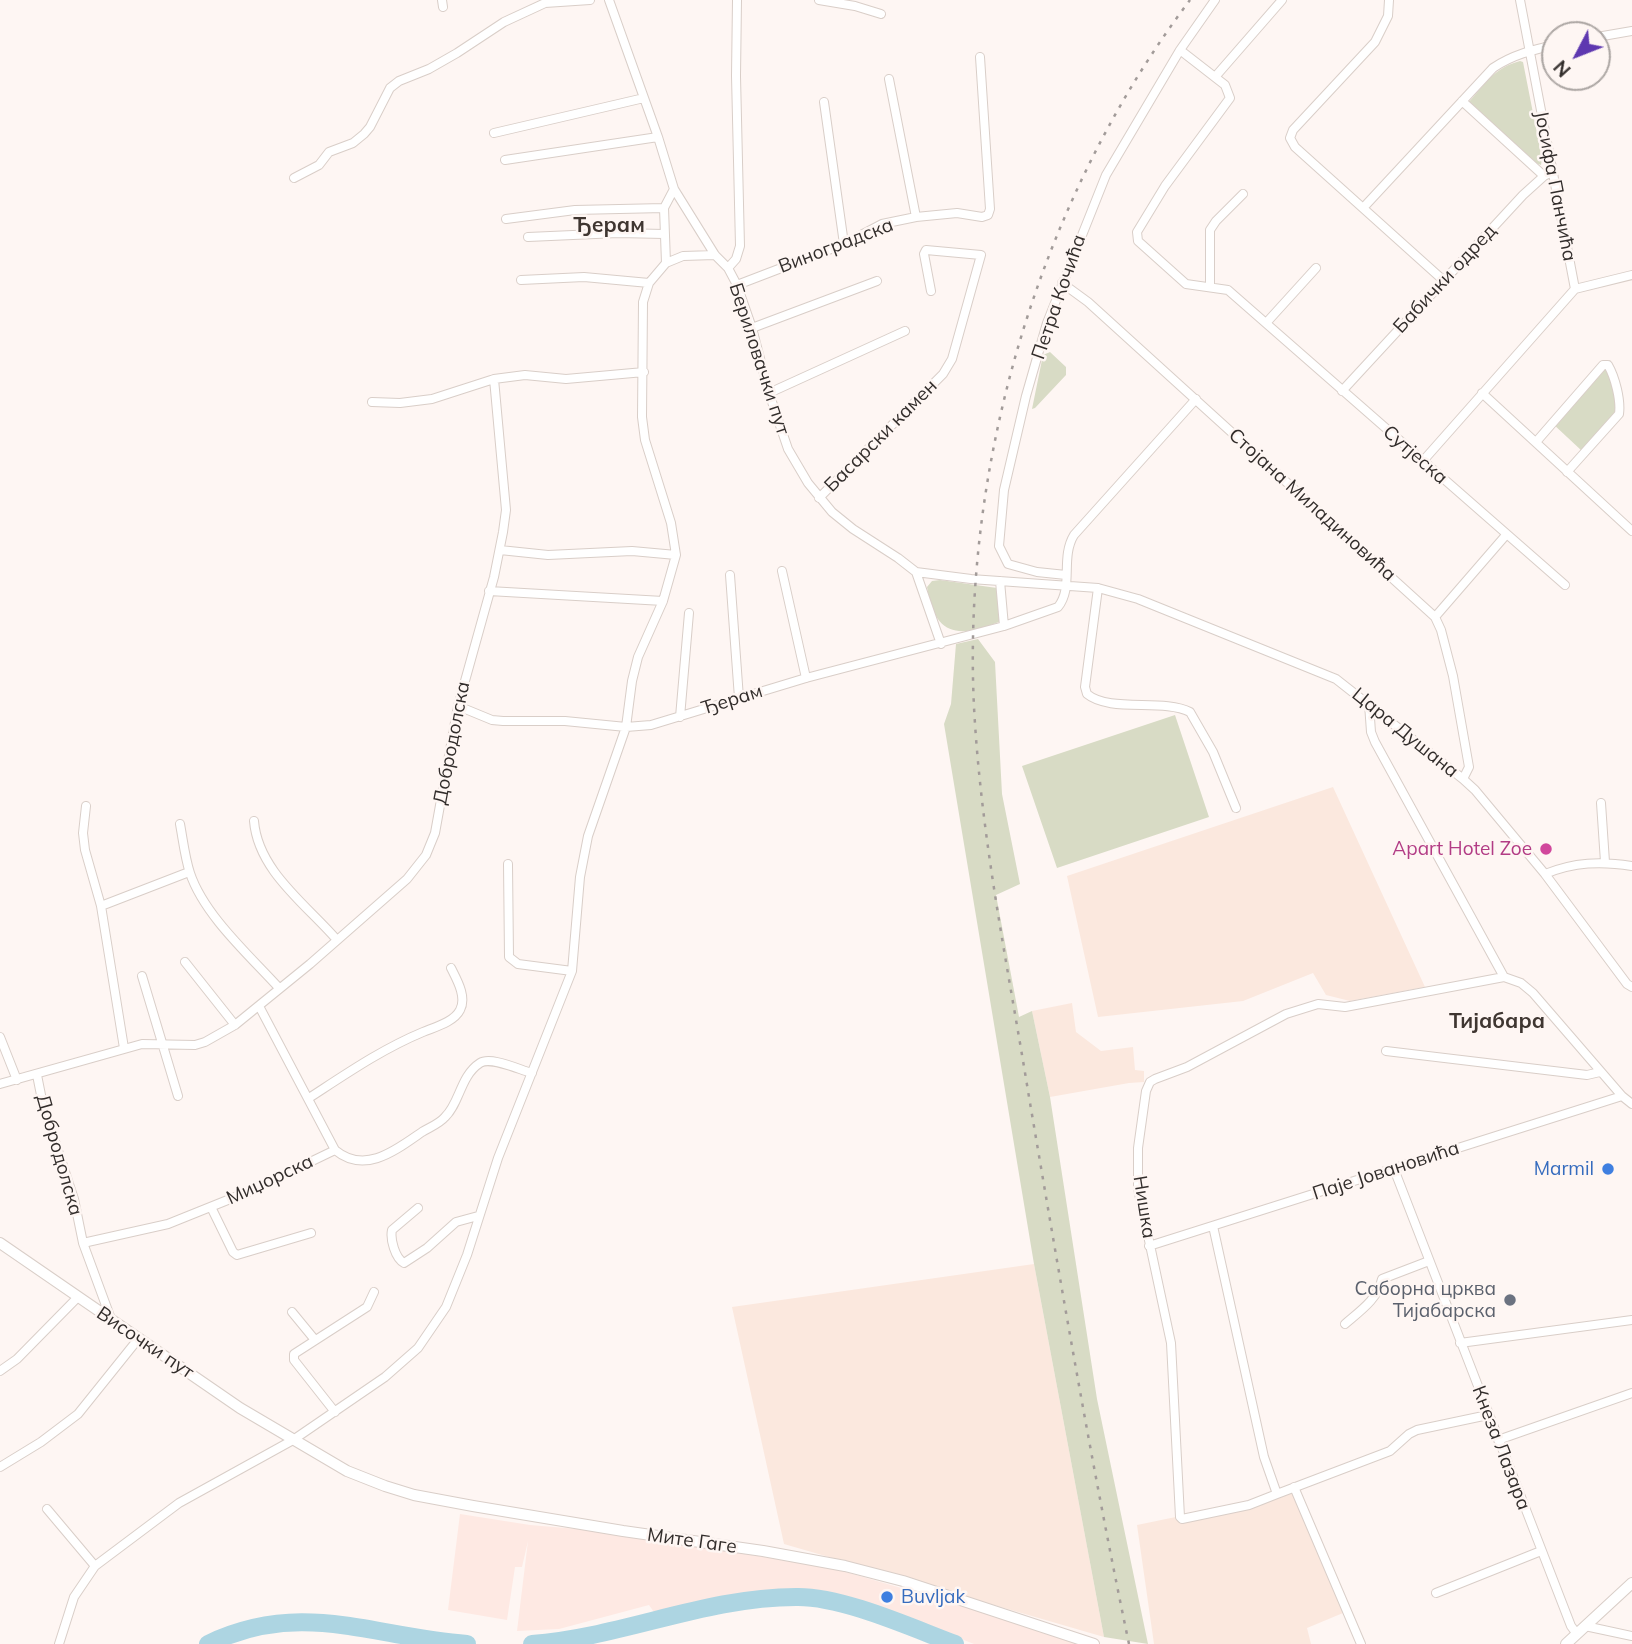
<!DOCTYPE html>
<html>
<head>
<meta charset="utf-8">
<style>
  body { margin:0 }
  #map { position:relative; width:1632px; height:1644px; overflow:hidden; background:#fef6f3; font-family:Mulish,sans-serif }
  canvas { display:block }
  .north { position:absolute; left:1541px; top:21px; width:70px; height:70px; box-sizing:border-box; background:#fef6f3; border:2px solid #aca6a3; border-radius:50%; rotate:228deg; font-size:19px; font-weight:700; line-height:28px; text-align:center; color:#322d2b }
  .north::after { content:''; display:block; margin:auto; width:24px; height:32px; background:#5e38b0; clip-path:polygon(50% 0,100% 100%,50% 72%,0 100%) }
</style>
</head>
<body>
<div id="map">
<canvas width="1632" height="1644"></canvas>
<div class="north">N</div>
</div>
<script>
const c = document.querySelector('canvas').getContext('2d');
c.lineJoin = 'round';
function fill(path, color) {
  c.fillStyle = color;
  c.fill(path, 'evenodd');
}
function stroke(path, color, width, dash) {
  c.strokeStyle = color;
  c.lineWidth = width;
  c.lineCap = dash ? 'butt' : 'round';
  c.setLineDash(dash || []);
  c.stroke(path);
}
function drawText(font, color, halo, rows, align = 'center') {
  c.font = font + ' Mulish,sans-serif';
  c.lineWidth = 5;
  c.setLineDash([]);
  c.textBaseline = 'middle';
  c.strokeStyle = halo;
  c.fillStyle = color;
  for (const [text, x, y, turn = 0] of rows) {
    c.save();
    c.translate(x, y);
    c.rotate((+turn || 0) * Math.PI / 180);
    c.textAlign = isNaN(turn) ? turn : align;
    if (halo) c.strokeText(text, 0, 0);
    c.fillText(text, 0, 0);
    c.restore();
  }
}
fill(new Path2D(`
  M 460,1514 L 530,1525 L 660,1536 L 797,1558 L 1009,1619 L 1079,1644 L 974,1644 L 893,1612 L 826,1593 L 777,1591 L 711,1601 L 656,1615 L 649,1605 L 559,1629 L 517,1631 L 528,1541 L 522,1567 L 515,1567 L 507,1620 L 448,1610 Z`), '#fee9e3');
fill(new Path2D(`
  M 1333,787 L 1425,987 L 1350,1001 L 1326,995 L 1313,973 L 1243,1001 L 1098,1017 L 1067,876 Z
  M 1072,1003 L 1076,1032 L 1101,1051 L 1133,1047 L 1135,1070 L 1144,1071 L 1144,1082 L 1129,1083 L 1050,1097 L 1032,1011 Z
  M 1034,1264 L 1104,1637 L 784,1544 L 732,1307 Z
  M 1292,1493 L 1343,1613 L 1307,1628 L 1311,1644 L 1154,1644 L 1137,1525 Z`), '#fbe8de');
fill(new Path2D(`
  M 1520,61 L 1523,62 L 1542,159 L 1541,165 L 1536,163 L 1468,103 C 1485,84 1494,68 1520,61 Z
  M 1050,352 L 1066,367 L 1066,375 L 1035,408 L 1032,409 L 1043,355 Z
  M 1610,360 L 1617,411 L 1582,451 L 1552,423 Z
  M 940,580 L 997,588 L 1001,621 C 960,638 935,638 927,587 L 932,581 Z
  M 978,639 L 995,662 L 1002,794 L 1020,884 L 996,895 L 1019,1017 L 1032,1011 L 1050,1097 L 1097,1399 L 1148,1644 L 1104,1637 L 1034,1264 L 944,724 L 951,704 L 956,644 Z
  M 1175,715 L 1209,817 L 1057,868 L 1022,766 Z`), '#d8dbc5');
stroke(new Path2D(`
  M 208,1644 C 302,1599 372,1637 467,1644
  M 532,1644 C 622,1637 706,1597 796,1597 C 842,1596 912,1628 955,1644`), '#add5e2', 18);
const minor = new Path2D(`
  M 442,0 L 443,7
  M 609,0 L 658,137 L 674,189 L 715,255 L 728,268 L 737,285 L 752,328 L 769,393 L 788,449 L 808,483 L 832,512 L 853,529 L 898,558 L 916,572 L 941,644
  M 819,0 L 855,6 L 881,14
  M 1389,0 L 1388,16 L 1375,42 L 1293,130 L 1290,138 L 1295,147 L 1443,280
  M 1520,0 L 1575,289
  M 1597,37 L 1632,31
  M 1180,50 L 1225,85 L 1230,98 L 1165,186 L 1137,232 L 1138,241 L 1186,284 L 1228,290 L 1565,585
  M 1215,77 L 1282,0
  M 889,79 L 916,217
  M 1462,101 L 1544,176
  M 824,102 L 844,244
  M 494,133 L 644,98
  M 505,160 L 658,137
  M 294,178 L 319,165 L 329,152 L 353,143 L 364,134 L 370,127 L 390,88 L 399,81 L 429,69 L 457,53 L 504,22 L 545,3 L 590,0
  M 1363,208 L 1493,68 C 1512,55 1532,50 1555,45
  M 506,219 L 575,210 L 664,208
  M 528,237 L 618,233 L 664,234
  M 666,263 L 664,208 L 674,189
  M 728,268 L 736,259 L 740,246 L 736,76 L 737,0
  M 521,280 L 584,277 L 649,283
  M 1062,283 L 1088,302 L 1435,617 L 1441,630 L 1453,676 L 1469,767 L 1463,779
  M 737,285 L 844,244 L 882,224 L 916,217 L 957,213 L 982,217 L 988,215 L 990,209 L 980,57
  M 1210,287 L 1210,230 L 1216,221 L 1243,194
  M 1267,322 L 1316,268
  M 752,328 L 877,281
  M 1342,391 L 1523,195 L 1544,176 L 1552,172
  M 769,393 L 905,331
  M 1482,393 L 1632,531
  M 372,402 L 400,403 L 432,399 L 494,379 L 525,375 L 566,379 L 644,372
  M 1536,442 L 1603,365 L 1608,365 C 1615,377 1621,400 1619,414 L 1567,472
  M 1422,462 L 1575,289 L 1632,275
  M 819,498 L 943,374 L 952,359 L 981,255 L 926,250 L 924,254 L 931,291
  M 500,550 L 548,555 L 632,551 L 676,555
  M 782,571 L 806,678
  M 916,572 L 971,579 L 1098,588 L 1138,599 L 1336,679 L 1463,779 L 1475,790 L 1545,874 L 1627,984 L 1632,987
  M 730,575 L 739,698
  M 1066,575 L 1037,572 L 1008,564 L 999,546 L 1004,490 L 1026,396 L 1047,323 L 1106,175 L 1180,50 L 1215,0
  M 1000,581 L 1004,626 L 1058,607 C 1074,587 1060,558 1074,535 L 1196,399
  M 1098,588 L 1085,687 L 1087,694 C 1110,713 1163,698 1190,712 L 1213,752 L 1236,808
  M 489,591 L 663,601
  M 1435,617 L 1506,535
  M 1369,704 L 1371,732 L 1375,742 L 1504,977 L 1521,983 L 1533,993 L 1622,1096 L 1632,1104
  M 458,706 L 492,720 L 503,721 L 565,721 L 626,727 L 651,725 L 806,678 L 1004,626
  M 680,717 L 689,613
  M 1601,803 L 1605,862
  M 86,806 L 83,833 L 85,850 L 101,906 L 124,1048
  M 254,821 C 258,871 307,905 337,940
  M 180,824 C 183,840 185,858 190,873 C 204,915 249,955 279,988
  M 508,864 L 509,957 L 518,964 L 572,971
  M 1545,874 C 1574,862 1601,861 1632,866
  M 101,906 L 189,872
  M 185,962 L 235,1025
  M 142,976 L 178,1096
  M 259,1006 L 335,1150
  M 0,1037 L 17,1080
  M 1386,1051 L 1587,1075 L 1600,1072
  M 37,1075 L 43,1105 L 74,1199 L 83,1243 L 111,1319
  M 0,1084 L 142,1044 L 195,1045 L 205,1042 L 235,1025 L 310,964 L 407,879 L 426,855 L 435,833 L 458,706 L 494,577 L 503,532 L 506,510 L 494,379
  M 309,1098 C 346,1074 382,1049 423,1032 C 435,1027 454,1022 460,1010 C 467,997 457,980 451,968
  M 1394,1169 L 1571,1626 L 1577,1634
  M 211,1207 L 233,1252 L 237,1255 L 311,1233
  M 418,1208 L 392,1230 C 390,1239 395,1258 404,1263 L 427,1248 L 456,1222 L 478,1216
  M 1213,1226 L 1264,1457 L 1277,1494
  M 83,1243 L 168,1224 L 250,1191 L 335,1150 C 365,1175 396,1150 422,1132 C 430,1127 439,1124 445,1117 C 460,1103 460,1076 480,1063 C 491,1056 520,1070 532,1073
  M 1149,1246 L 1622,1096
  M 292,1312 L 315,1340
  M 1345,1324 C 1360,1311 1378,1299 1382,1279 L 1429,1261
  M 1460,1343 L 1632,1320
  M 0,1371 L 17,1359 L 77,1298
  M 335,1412 L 294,1360 L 294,1354 L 367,1307 L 374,1292
  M 1488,1415 L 1417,1430 L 1409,1434 L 1390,1451 L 1277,1494 L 1249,1505 L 1182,1519 L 1180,1517 L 1171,1343 L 1138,1189 L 1138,1148 L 1146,1091 L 1150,1082 L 1155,1079 L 1187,1067 L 1286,1014 L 1318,1004 L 1345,1007 L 1504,977
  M 1498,1440 L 1632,1393
  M 0,1467 L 41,1442 L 78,1414 L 139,1338
  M 1294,1487 L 1361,1644
  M 47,1509 L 95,1566
  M 1436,1593 L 1541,1551
  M 1585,1626 L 1632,1636
  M 59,1644 L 74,1597 L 95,1566 L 179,1503 L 293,1440 L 385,1377 L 418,1348 L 446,1307 L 467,1255 L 498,1158 L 572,971 L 580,877 L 588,836 L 626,727 L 632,681 L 638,657 L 663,601 L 676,555 L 671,523 L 645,440 L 642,417 L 643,302 L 649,283 L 666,263 L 683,256 L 715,255`);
const secondary = new Path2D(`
  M 0,1243 L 240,1408 L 347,1471 L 385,1486 L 414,1495 L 473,1506 L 623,1531 L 763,1551 L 845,1566 L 903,1581 L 1094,1644
  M 1566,1644 L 1632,1583`);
stroke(minor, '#d9cec8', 10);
stroke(secondary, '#d9cec8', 12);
stroke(minor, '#fff', 8);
stroke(secondary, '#fff', 10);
stroke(new Path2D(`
  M 1129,1644 C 1091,1463 1060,1279 1029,1097 C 1008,967 981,839 974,707 C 962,461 1041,197 1190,0`), '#a29b99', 2.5, [3.5, 7]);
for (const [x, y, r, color] of [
  [1546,849,7,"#d1479c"],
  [1608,1169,7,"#3f7fe0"],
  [1510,1300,7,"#6b7280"],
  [887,1597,7,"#3f7fe0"]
]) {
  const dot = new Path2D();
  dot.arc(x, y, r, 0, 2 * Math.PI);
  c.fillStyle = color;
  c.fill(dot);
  stroke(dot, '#fef6f3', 2.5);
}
drawText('19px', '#322d2b', '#fef6f3', [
  ["Јосифа Панчића",1555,186,79],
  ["Виноградска",836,246,-21],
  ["Бабички одред",1445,279,-47],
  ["Петра Кочића",1059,297,-71],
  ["Бериловачки пут",759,359,72],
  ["Басарски камен",881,436,-45],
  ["Сутјеска",1415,455,41],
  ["Стојана Миладиновића",1312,505,42],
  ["Ђерам",732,700,-17],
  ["Цара Душана",1405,733,39],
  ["Добродолска",452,743,-79],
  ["Добродолска",59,1155,74],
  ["Паје Јовановића",1386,1171,-18],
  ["Миџорска",270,1180,-25],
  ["Нишка",1144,1207,81],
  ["Височки пут",145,1343,34],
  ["Кнеза Лазара",1501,1448,69],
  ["Мите Гаге",692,1541,8]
]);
drawText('19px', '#b23c85', '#fef6f3', [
  ["Apart Hotel Zoe",1532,849]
], 'right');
drawText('19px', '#366cbe', '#fef6f3', [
  ["Marmil",1594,1169],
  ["Buvljak",901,1597,"left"]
], 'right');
drawText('19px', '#5b616d', '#fef6f3', [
  ["Саборна црква",1496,1289],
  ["Тијабарска",1496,1311]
], 'right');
drawText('bold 21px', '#3f3631', '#fef6f3', [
  ["Ђерам",609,226],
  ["Тијабара",1497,1022]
]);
</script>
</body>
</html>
